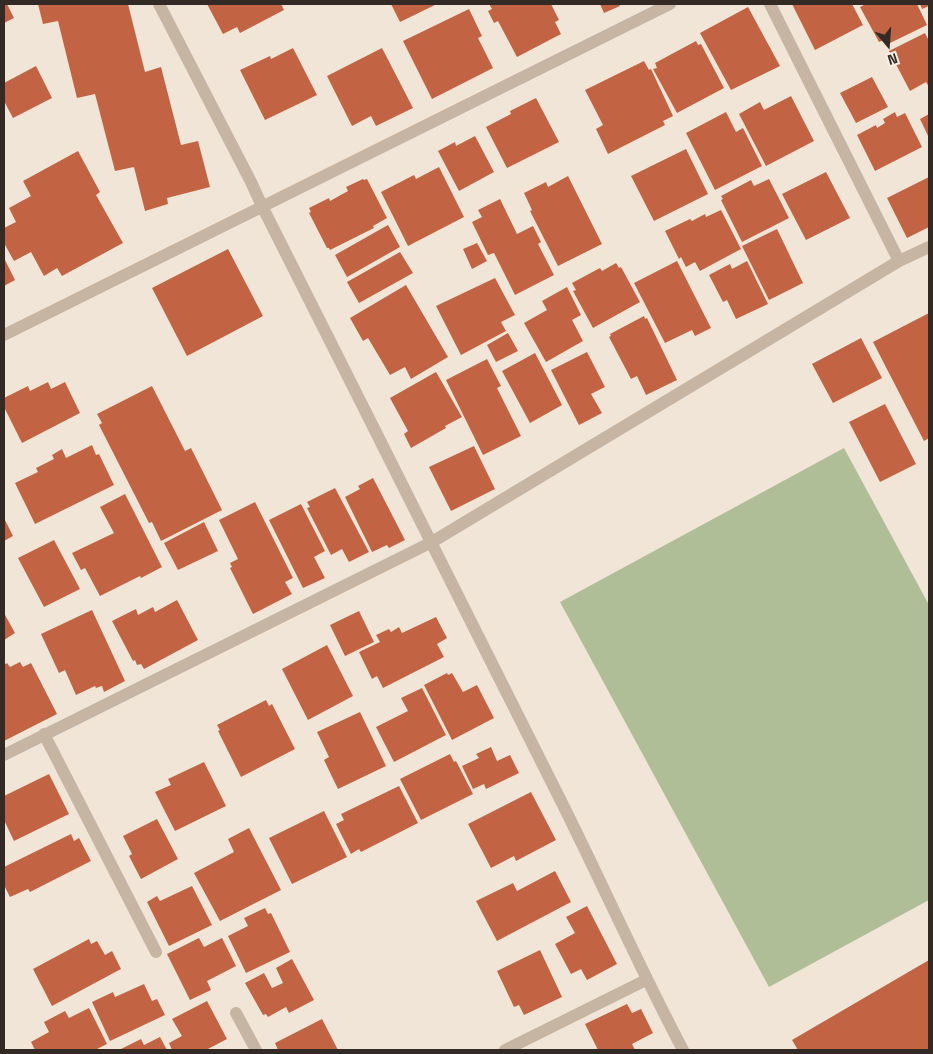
<!DOCTYPE html>
<html>
<head>
<meta charset="utf-8">
<style>
  body { margin:0 }
  #map { position:relative; width:933px; height:1054px; overflow:hidden; background:#f0e5d7; font-family:"Space Grotesk",sans-serif }
  canvas { display:block }
  .frame { position:absolute; inset:0; border:5px solid #332a25; pointer-events:none }
  .north { position:absolute; left:863px; top:20px; width:50px; height:50px; -webkit-text-stroke:4px #f8efe3; paint-order:stroke; rotate:162deg; font-size:14px; font-weight:700; line-height:20px; text-align:center; color:#332a25 }
  .north::after { content:''; display:block; margin:auto; width:18px; height:22px; background:#332a25; clip-path:polygon(50% 0,100% 100%,50% 72%,0 100%) }
</style>
</head>
<body>
<div id="map">
<canvas width="933" height="1054"></canvas>
<div class="frame"></div>
<div class="north">N</div>
</div>
<script>
const c = document.querySelector('canvas').getContext('2d');
c.lineJoin = 'round';
function fill(path, color) {
  c.fillStyle = color;
  c.fill(path, 'evenodd');
}
function stroke(path, color, width, dash) {
  c.strokeStyle = color;
  c.lineWidth = width;
  c.lineCap = dash ? 'butt' : 'round';
  c.setLineDash(dash || []);
  c.stroke(path);
}
fill(new Path2D(`
  M 844,448 L 929,605 L 929,900 L 769,987 L 560,602 Z`), '#b0be98');
fill(new Path2D(`
  M 4,4 L 7,4 L 14,18 L 4,23 Z
  M 38,4 L 128,4 L 145,72 L 161,67 L 181,145 L 198,141 L 210,187 L 167,198 L 168,204 L 145,211 L 134,167 L 115,171 L 95,94 L 77,98 L 58,21 L 43,24 Z
  M 207,4 L 281,4 L 284,10 L 240,33 L 237,27 L 223,34 Z
  M 391,4 L 437,4 L 400,22 Z
  M 489,4 L 551,4 L 559,20 L 555,22 L 561,34 L 517,57 L 498,21 L 494,23 L 488,11 L 492,9 Z
  M 600,4 L 619,4 L 620,6 L 604,13 Z
  M 792,4 L 852,4 L 863,25 L 815,50 Z
  M 866,4 L 917,4 L 927,25 L 888,44 L 886,39 L 879,42 L 860,7 Z
  M 920,4 L 929,4 L 929,6 L 922,9 Z
  M 748,7 L 780,66 L 731,90 L 700,33 Z
  M 469,9 L 482,36 L 478,38 L 493,68 L 432,99 L 403,41 Z
  M 925,33 L 929,41 L 929,87 L 926,82 L 910,91 L 889,51 Z
  M 696,41 L 698,45 L 701,44 L 724,88 L 677,113 L 653,69 L 657,68 L 655,63 Z
  M 293,48 L 317,95 L 265,120 L 240,70 L 270,56 L 271,59 Z
  M 382,48 L 413,108 L 376,126 L 371,116 L 352,126 L 327,76 Z
  M 644,61 L 649,70 L 651,69 L 673,116 L 663,121 L 665,125 L 608,154 L 596,129 L 603,125 L 585,90 Z
  M 36,66 L 52,98 L 13,118 L 4,101 L 4,83 Z
  M 872,77 L 888,107 L 856,123 L 840,93 Z
  M 791,96 L 814,141 L 766,166 L 739,114 L 760,102 L 764,110 Z
  M 536,98 L 559,142 L 507,168 L 486,127 L 511,114 L 510,111 Z
  M 726,112 L 736,132 L 743,128 L 762,166 L 715,190 L 686,133 Z
  M 895,112 L 897,117 L 905,113 L 922,147 L 875,171 L 857,135 L 876,125 L 877,128 L 885,123 L 883,119 Z
  M 929,114 L 929,138 L 920,119 Z
  M 475,136 L 494,172 L 459,191 L 438,151 L 455,142 L 456,146 Z
  M 686,149 L 708,194 L 654,221 L 631,176 Z
  M 78,151 L 100,192 L 96,195 L 123,243 L 62,276 L 57,268 L 44,276 L 31,252 L 14,261 L 4,243 L 4,228 L 16,222 L 9,208 L 31,196 L 23,181 Z
  M 439,167 L 464,217 L 408,246 L 381,192 L 414,175 L 416,179 Z
  M 826,172 L 850,218 L 806,240 L 782,194 Z
  M 568,176 L 602,244 L 558,266 L 530,211 L 532,210 L 524,193 L 546,182 L 548,187 Z
  M 929,177 L 929,227 L 907,238 L 887,198 Z
  M 363,179 L 364,180 L 367,179 L 387,218 L 373,226 L 374,228 L 330,250 L 329,248 L 327,248 L 309,213 L 311,212 L 309,208 L 329,198 L 330,201 L 348,191 L 346,187 Z
  M 769,179 L 789,218 L 742,242 L 721,200 L 723,199 L 721,196 L 751,180 L 754,186 Z
  M 500,199 L 517,234 L 533,226 L 541,242 L 538,244 L 554,275 L 515,295 L 494,253 L 488,255 L 472,222 L 482,217 L 478,210 Z
  M 721,210 L 741,249 L 700,271 L 695,262 L 686,267 L 681,257 L 679,259 L 665,231 L 690,219 L 692,221 L 705,214 L 706,217 Z
  M 388,225 L 400,247 L 347,277 L 335,255 Z
  M 777,229 L 803,283 L 769,300 L 742,246 Z
  M 477,243 L 487,261 L 472,269 L 463,249 Z
  M 228,249 L 263,316 L 187,356 L 152,288 Z
  M 400,252 L 413,273 L 359,303 L 347,282 Z
  M 4,258 L 15,280 L 4,286 Z
  M 677,261 L 711,328 L 695,336 L 692,330 L 665,343 L 634,283 Z
  M 747,261 L 768,304 L 736,319 L 727,300 L 723,302 L 709,275 L 730,264 L 732,269 Z
  M 616,263 L 619,268 L 621,267 L 640,302 L 593,328 L 573,291 L 576,290 L 572,283 L 600,268 L 602,271 Z
  M 495,278 L 515,315 L 501,322 L 506,331 L 461,355 L 436,306 Z
  M 406,285 L 448,357 L 411,379 L 405,367 L 390,375 L 368,338 L 363,341 L 350,318 Z
  M 567,287 L 581,315 L 572,320 L 583,341 L 546,362 L 524,323 L 547,310 L 542,301 Z
  M 929,313 L 929,438 L 924,441 L 873,342 Z
  M 644,316 L 645,319 L 647,318 L 677,380 L 646,395 L 637,376 L 631,379 L 609,337 L 611,336 L 610,334 Z
  M 508,333 L 518,351 L 496,362 L 487,345 Z
  M 861,338 L 882,378 L 833,403 L 812,364 Z
  M 587,352 L 605,387 L 591,394 L 602,413 L 579,425 L 551,370 Z
  M 535,353 L 562,405 L 530,423 L 502,371 Z
  M 487,359 L 501,386 L 497,388 L 521,436 L 483,455 L 446,380 Z
  M 436,372 L 462,417 L 445,426 L 446,428 L 411,448 L 404,434 L 408,431 L 390,398 Z
  M 48,382 L 51,389 L 65,382 L 80,413 L 22,443 L 4,407 L 4,398 L 28,386 L 30,391 Z
  M 152,386 L 185,451 L 191,448 L 222,510 L 161,541 L 152,522 L 149,523 L 99,425 L 102,423 L 97,414 Z
  M 885,404 L 916,464 L 880,482 L 849,422 Z
  M 92,445 L 96,455 L 99,454 L 114,485 L 35,524 L 15,483 L 38,472 L 36,468 L 54,459 L 52,455 L 62,449 L 66,458 Z
  M 474,446 L 495,489 L 451,511 L 429,467 Z
  M 373,478 L 405,540 L 389,548 L 387,545 L 372,552 L 345,497 L 360,489 L 358,486 Z
  M 335,488 L 369,552 L 349,562 L 342,549 L 331,555 L 307,508 L 310,507 L 307,502 Z
  M 125,494 L 162,567 L 141,578 L 140,576 L 100,596 L 85,568 L 81,570 L 72,553 L 114,533 L 100,507 Z
  M 255,502 L 293,578 L 285,582 L 292,594 L 253,614 L 230,568 L 232,567 L 230,563 L 238,559 L 219,520 Z
  M 301,504 L 325,551 L 314,557 L 325,578 L 303,588 L 269,520 Z
  M 4,518 L 13,536 L 4,541 Z
  M 204,522 L 218,551 L 178,570 L 164,543 Z
  M 54,540 L 80,589 L 44,607 L 18,558 Z
  M 177,600 L 198,640 L 144,669 L 141,664 L 137,665 L 135,660 L 133,661 L 112,621 L 136,609 L 138,615 L 153,607 L 155,612 Z
  M 92,610 L 125,681 L 104,692 L 102,686 L 96,688 L 95,686 L 76,695 L 65,670 L 59,673 L 41,634 Z
  M 359,611 L 374,642 L 345,656 L 330,625 Z
  M 4,613 L 15,633 L 4,640 Z
  M 436,617 L 447,638 L 437,644 L 444,657 L 383,688 L 377,676 L 372,679 L 359,652 L 380,642 L 376,635 L 389,629 L 391,632 L 399,627 L 402,633 Z
  M 327,645 L 353,696 L 308,720 L 282,669 Z
  M 20,662 L 23,667 L 31,663 L 57,714 L 4,741 L 4,665 L 7,663 L 10,667 Z
  M 447,673 L 448,675 L 452,673 L 463,692 L 477,685 L 494,718 L 452,740 L 424,685 Z
  M 422,688 L 446,735 L 394,762 L 376,727 L 408,711 L 401,698 Z
  M 266,700 L 269,706 L 272,704 L 295,749 L 241,777 L 218,731 L 220,730 L 217,725 Z
  M 360,712 L 386,766 L 338,789 L 324,760 L 329,757 L 317,732 Z
  M 491,747 L 497,761 L 510,755 L 519,773 L 486,789 L 484,784 L 473,789 L 462,766 L 479,758 L 476,754 Z
  M 450,754 L 454,762 L 456,761 L 473,794 L 421,820 L 400,779 Z
  M 204,762 L 226,806 L 175,831 L 155,792 L 171,785 L 168,779 Z
  M 49,774 L 69,814 L 14,841 L 4,820 L 4,796 Z
  M 399,786 L 418,823 L 361,852 L 359,849 L 351,854 L 336,824 L 344,820 L 341,814 Z
  M 531,792 L 556,840 L 516,861 L 514,856 L 491,868 L 468,824 Z
  M 324,811 L 347,857 L 292,884 L 269,838 Z
  M 157,819 L 178,859 L 141,879 L 129,856 L 132,854 L 123,836 Z
  M 249,828 L 281,890 L 220,921 L 194,873 L 234,852 L 228,839 Z
  M 71,834 L 74,841 L 79,838 L 91,861 L 30,892 L 28,889 L 10,897 L 4,885 L 4,867 Z
  M 555,871 L 571,902 L 497,941 L 476,901 L 513,883 L 517,891 Z
  M 192,886 L 212,925 L 169,946 L 147,902 L 157,896 L 160,901 Z
  M 587,906 L 617,964 L 587,980 L 581,969 L 571,974 L 555,944 L 575,933 L 566,917 Z
  M 265,908 L 268,914 L 271,913 L 290,952 L 246,973 L 228,936 L 248,926 L 244,918 Z
  M 199,938 L 204,947 L 222,938 L 236,966 L 207,981 L 211,990 L 190,1000 L 167,954 Z
  M 89,939 L 91,944 L 97,941 L 105,955 L 112,951 L 121,969 L 52,1006 L 33,969 Z
  M 540,950 L 562,997 L 524,1015 L 519,1005 L 514,1007 L 497,971 Z
  M 292,959 L 314,1000 L 289,1013 L 286,1007 L 268,1017 L 266,1014 L 263,1015 L 245,983 L 264,973 L 272,988 L 283,983 L 276,968 Z
  M 929,960 L 929,1050 L 798,1050 L 792,1040 Z
  M 144,984 L 152,1001 L 157,999 L 165,1015 L 110,1041 L 92,1002 L 113,992 L 115,997 Z
  M 207,1001 L 227,1039 L 206,1050 L 172,1050 L 169,1043 L 182,1036 L 172,1019 Z
  M 627,1004 L 632,1013 L 641,1009 L 653,1033 L 632,1044 L 635,1050 L 598,1050 L 585,1024 Z
  M 89,1008 L 107,1044 L 97,1049 L 98,1050 L 35,1050 L 31,1042 L 49,1032 L 44,1022 L 65,1011 L 69,1018 Z
  M 322,1019 L 338,1050 L 278,1050 L 275,1043 Z
  M 160,1037 L 167,1050 L 119,1050 L 141,1039 L 144,1045 Z`), '#c26443');
stroke(new Path2D(`
  M 159,4 L 251,182 L 262,206 C 362,405 463,604 562,803 C 603,885 640,969 683,1050
  M 770,4 L 899,261
  M 4,335 L 670,4
  M 44,734 L 156,952
  M 4,755 L 432,542 L 899,261 L 929,247
  M 236,1013 L 256,1050
  M 505,1050 L 646,980`), '#c7b5a4', 12);
</script>
</body>
</html>
